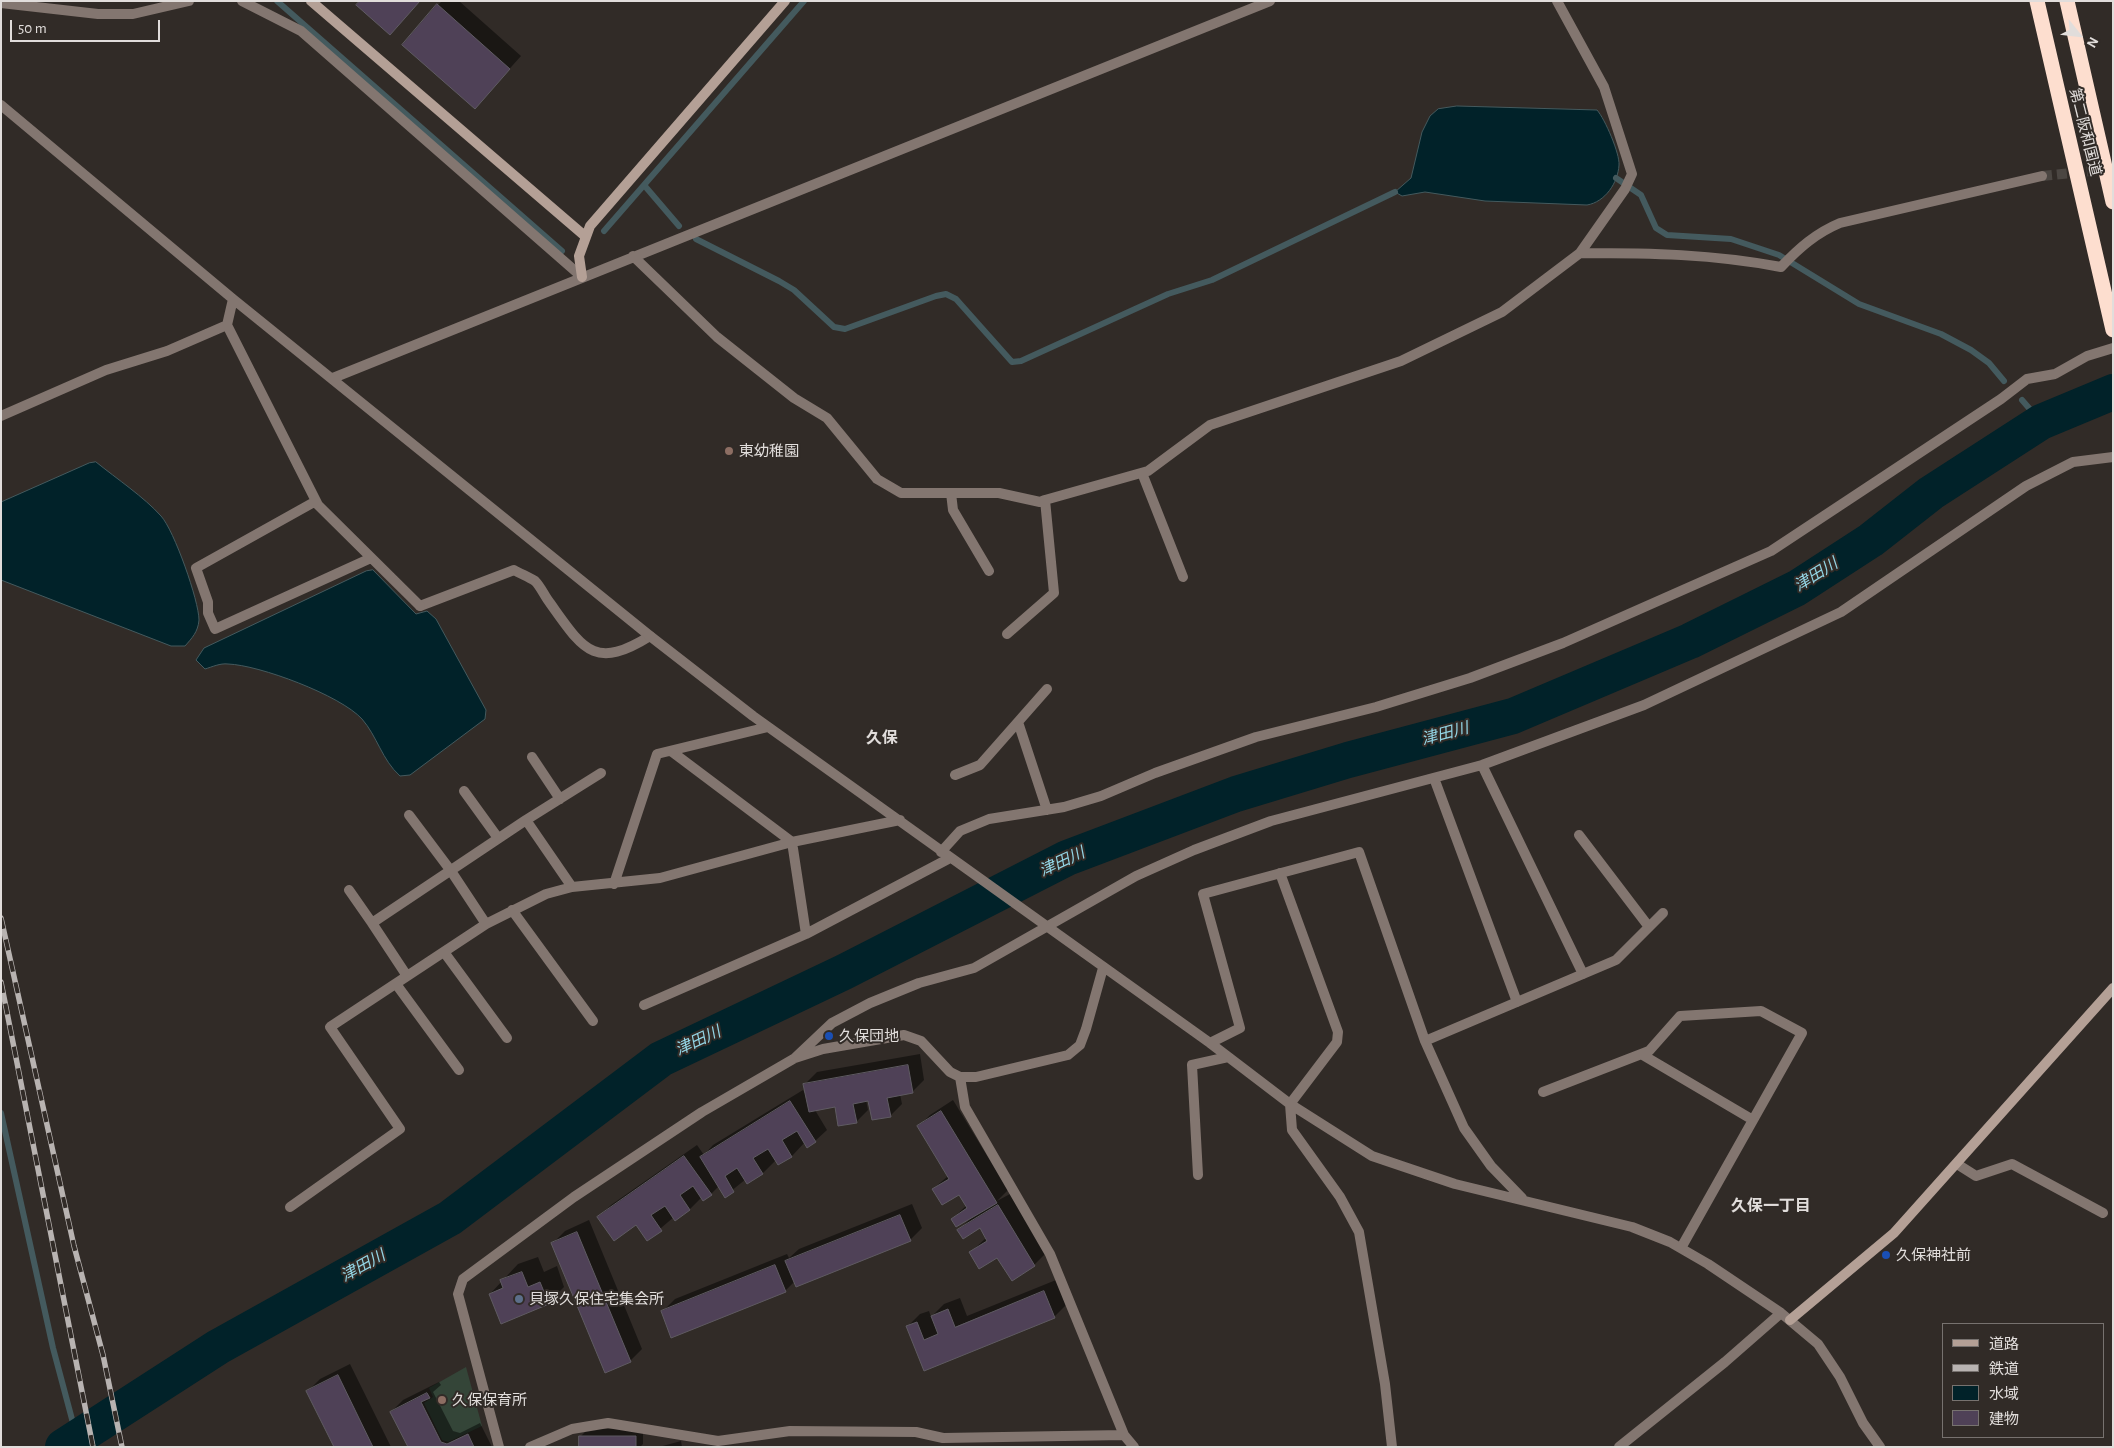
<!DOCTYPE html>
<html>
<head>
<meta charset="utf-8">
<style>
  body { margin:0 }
  #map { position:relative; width:2114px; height:1448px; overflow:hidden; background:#312b27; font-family:"Alegreya Sans","Noto Sans JP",sans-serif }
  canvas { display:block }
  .frame { position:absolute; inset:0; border:2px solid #e1dddb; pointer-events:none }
  .legend { position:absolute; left:1942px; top:1323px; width:162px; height:115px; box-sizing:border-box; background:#312b27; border:1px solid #77726f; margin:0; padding:6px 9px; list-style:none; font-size:15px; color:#e1dddb }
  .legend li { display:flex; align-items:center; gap:10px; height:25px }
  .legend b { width:25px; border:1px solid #77726f }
  .north { position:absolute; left:2054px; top:10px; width:50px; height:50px; -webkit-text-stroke:4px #312b27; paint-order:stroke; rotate:119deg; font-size:14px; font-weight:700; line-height:20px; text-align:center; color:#e1dddb }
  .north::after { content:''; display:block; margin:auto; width:18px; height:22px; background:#e1dddb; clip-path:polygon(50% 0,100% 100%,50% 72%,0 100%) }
  .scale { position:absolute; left:10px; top:20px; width:150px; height:22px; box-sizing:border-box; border:2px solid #e1dddb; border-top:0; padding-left:6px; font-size:15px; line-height:18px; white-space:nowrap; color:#e1dddb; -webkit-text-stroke:4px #312b27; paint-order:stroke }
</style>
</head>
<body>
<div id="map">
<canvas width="2114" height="1448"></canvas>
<div class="frame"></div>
<ul class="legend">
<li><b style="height:6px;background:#b4a096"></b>道路</li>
<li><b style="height:6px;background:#b8b3b1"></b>鉄道</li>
<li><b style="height:14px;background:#012229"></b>水域</li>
<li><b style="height:14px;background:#4f4157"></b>建物</li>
</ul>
<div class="north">N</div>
<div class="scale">50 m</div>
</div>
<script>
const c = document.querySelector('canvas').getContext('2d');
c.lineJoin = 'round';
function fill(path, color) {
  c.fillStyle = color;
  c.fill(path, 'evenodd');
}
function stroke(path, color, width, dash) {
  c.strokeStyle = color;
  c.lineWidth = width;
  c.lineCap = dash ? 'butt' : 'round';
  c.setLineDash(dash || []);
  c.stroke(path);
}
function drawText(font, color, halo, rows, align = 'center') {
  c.font = font + ' "Alegreya Sans","Noto Sans JP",sans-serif';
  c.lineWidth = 4;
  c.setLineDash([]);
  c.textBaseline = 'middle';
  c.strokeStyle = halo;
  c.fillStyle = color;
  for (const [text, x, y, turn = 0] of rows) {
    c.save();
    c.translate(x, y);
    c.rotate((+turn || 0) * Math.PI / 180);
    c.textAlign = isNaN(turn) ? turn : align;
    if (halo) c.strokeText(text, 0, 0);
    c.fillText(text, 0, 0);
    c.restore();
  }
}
fill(new Path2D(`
  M 466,1367 L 482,1426 L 448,1442 L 442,1440 L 424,1403 L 433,1397 L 429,1388 Z`), '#344538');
const water = new Path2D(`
  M 1457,106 L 1597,110 C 1605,119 1620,154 1619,165 C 1618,183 1605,202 1587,205 L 1485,201 L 1425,192 L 1402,196 L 1395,192 L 1411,178 L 1422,132 L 1430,116 L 1438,109 Z
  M 96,462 C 117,479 144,497 161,516 C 174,530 199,601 199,620 C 198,632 192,638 185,646 L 171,646 L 1,580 L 1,502 L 89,463 Z
  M 373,570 L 416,614 L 427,611 L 436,619 L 486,710 L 485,719 L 410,775 L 400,776 C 382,760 377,736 362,719 C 340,695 259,665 228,664 C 220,663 212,667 205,669 L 196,660 L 204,648 L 366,571 Z`);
fill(water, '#012229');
stroke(water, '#445a5e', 1);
fill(new Path2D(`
  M 442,1 L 459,1 L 521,56 L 486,95 L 438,5 Z
  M 920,1054 L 924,1080 L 912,1092 L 900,1094 L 902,1104 L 890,1116 L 870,1100 L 866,1100 L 868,1110 L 856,1122 L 836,1106 L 815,1110 L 827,1130 L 815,1141 L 805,1142 L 792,1156 L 778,1164 L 776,1160 L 763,1173 L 746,1179 L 725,1196 L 719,1186 L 711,1194 L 702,1197 L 690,1209 L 674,1217 L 648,1239 L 637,1224 L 599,1217 L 611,1205 L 697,1145 L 704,1155 L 713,1145 L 803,1090 L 807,1097 L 805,1084 L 817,1072 Z
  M 953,1100 L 1008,1190 L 997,1201 L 1010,1194 L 1046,1253 L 1034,1265 L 1012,1279 L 998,1256 L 971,1252 L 987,1237 L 980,1226 L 959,1230 L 970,1219 L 952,1219 L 967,1205 L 959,1193 L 933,1189 L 948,1176 L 918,1127 L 930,1115 Z
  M 912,1204 L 922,1228 L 910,1240 L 795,1281 L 785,1291 L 663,1311 L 675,1299 L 787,1254 L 789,1258 L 799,1249 Z
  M 589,1220 L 642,1349 L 630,1361 L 553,1243 L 565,1231 Z
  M 538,1257 L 544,1272 L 557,1266 L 564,1287 L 548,1303 L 490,1294 L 518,1264 Z
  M 1056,1280 L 1066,1305 L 1054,1317 L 925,1369 L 908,1326 L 920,1314 L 929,1311 L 931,1317 L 944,1304 L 960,1298 L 967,1316 Z
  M 350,1364 L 391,1447 L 335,1447 L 308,1391 L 320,1379 Z
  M 439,1382 L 441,1385 L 433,1392 L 453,1431 L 460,1433 L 480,1423 L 492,1447 L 409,1447 L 391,1412 L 403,1400 Z
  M 588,1429 L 643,1429 L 643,1444 L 640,1447 L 580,1447 L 580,1437 Z
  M 681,1441 L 682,1447 L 659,1447 Z`), '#0007');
stroke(new Path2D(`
  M 277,1 L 562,251
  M 1616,178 L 1641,195 L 1656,228 L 1667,235 L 1731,239 L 1779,255 L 1859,304 L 1941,334 L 1971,350 L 1989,363 L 2004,381
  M 644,185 L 679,226
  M 604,231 L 804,1
  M 696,239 L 779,281 L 794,290 L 834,327 L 845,329 L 936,296 L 946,294 L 956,299 L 1012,362 L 1021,361 L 1168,294 L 1212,280 L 1395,192
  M 2022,400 L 2041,422
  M 1,1113 L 53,1348 L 77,1438`), '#445a5e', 6);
stroke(new Path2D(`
  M 63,1447 L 218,1347 L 450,1218 L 661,1059 L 844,972 L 1067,858 L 1236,794 L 1348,760 L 1513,716 L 1690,641 L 1797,588 L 1871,540 L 1931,493 L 2041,422 L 2113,392`), '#012229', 36);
const building = new Path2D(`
  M 360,1 L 420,1 L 390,35 L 356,5 Z
  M 437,4 L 510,69 L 475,109 L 402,45 Z
  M 908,1065 L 913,1093 L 887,1098 L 891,1117 L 872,1120 L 868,1101 L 853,1104 L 857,1123 L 838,1126 L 835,1107 L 809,1112 L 803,1084 Z
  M 790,1101 L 816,1142 L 807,1148 L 797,1131 L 782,1140 L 792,1157 L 778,1165 L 768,1149 L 753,1158 L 763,1174 L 747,1184 L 737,1168 L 725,1176 L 734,1192 L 725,1198 L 700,1157 Z
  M 941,1111 L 997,1203 L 956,1227 L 951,1219 L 967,1208 L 959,1195 L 942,1205 L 932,1189 L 949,1179 L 917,1126 Z
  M 684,1156 L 712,1195 L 703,1201 L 693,1186 L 680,1195 L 690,1210 L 675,1221 L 665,1206 L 651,1215 L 662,1231 L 647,1241 L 636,1225 L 614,1241 L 597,1217 Z
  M 998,1205 L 1035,1266 L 1012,1281 L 997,1258 L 979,1269 L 969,1252 L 987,1241 L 980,1228 L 963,1239 L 957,1230 Z
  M 900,1215 L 911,1241 L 796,1287 L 785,1261 Z
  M 577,1232 L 631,1362 L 605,1373 L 551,1243 Z
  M 775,1265 L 786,1292 L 671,1338 L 661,1311 Z
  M 522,1272 L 528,1287 L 540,1282 L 549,1304 L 501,1324 L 489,1294 L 503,1288 L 500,1280 Z
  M 1044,1291 L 1055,1318 L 924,1371 L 906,1326 L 917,1322 L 924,1340 L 938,1334 L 931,1316 L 948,1309 L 955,1327 Z
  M 338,1375 L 373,1447 L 334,1447 L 306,1391 Z
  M 427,1393 L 430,1398 L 421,1402 L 441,1442 L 447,1444 L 468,1434 L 474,1447 L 408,1447 L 390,1412 Z
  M 579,1436 L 636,1436 L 636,1447 L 579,1447 Z`);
fill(building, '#4f4157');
stroke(building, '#5f5b62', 1);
stroke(new Path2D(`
  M 2042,176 L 2111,169`), '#4b4642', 10, [10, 5]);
stroke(new Path2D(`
  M 420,606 L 514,570 C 521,574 529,577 535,581 C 541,587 545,597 550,603 C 583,649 594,671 650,636`), '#837670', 10);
stroke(new Path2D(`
  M 242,1 L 301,31 L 582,277
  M 1,3 L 98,14 L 133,14 L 189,1
  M 1,105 L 233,299 L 650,636 L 753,716 L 1210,1043 L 1290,1104 L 1372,1156 L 1455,1184 L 1632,1227 L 1670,1242 L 1708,1264 L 1781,1313 L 1818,1344 L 1840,1377 L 1863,1423 L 1880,1447
  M 1580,253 C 1651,253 1712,254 1781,267 C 1799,248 1816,233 1840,223 L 2042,176
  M 633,256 L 717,337 L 794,398 L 827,418 L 877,479 L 901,493 L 999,493 L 1040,502 L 1045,500 L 1148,471 L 1210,425 L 1401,361 L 1502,312 L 1580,253 L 1625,189 L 1632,174 L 1604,87 L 1557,1
  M 227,325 L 318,505 L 420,606
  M 333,378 L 1270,1
  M 1,416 L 106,370 L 167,351 L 227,325 L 233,299
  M 1142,473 L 1183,577
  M 951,493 L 953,510 L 989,571
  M 316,501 L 196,568 L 208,602 L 208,613 L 215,629 L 371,558
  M 1007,634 L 1054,593 L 1045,500
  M 1018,722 L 1047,810
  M 671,751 L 792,842 L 806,934
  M 532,757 L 560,799
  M 1482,765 L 1583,974
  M 955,775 L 980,765 L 1047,689
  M 1434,778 L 1517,1002
  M 464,791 L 498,838
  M 409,815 L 451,871 L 486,924
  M 1579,835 L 1649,927
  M 941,852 L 960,831 L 989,819 L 1064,807 L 1101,796 L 1155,773 L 1256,737 L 1376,707 L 1470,678 L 1563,643 L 1771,551 L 2001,399 L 2027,379 L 2055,374 L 2087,356 L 2113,348
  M 1280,873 L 1338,1032 L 1337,1042 L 1290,1104 L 1292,1130 L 1340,1197 L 1359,1232 L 1385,1384 L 1392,1447
  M 614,884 L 657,754 L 768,727
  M 572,887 L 526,820 L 601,773
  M 349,890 L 372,923
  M 512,910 L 593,1021
  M 444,952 L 507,1038
  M 407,976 L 372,923 L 526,820
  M 396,984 L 459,1070
  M 644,1005 L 806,934 L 950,858
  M 1425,1041 L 1616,960 L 1663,913
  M 1210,1043 L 1240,1028 L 1203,894 L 1359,852 L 1425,1041 L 1464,1128 L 1491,1166 L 1522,1198
  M 1641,1054 L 1753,1120
  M 795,1058 L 832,1023 L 870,1003 L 919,983 L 974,968 L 1136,876 L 1194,850 L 1271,821 L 1482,765 L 1644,705 L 1841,612 L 2026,486 L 2073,462 L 2113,457
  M 960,1077 L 965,1107 L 1050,1254 L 1124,1435
  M 1543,1092 L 1649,1051 L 1680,1016 L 1761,1011 L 1802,1033 L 1681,1248
  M 1957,1164 L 1976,1176 L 2012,1164 L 2103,1213
  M 1198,1175 L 1192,1065 L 1228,1057
  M 290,1207 L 400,1129 L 330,1027 L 486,924 L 546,894 L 572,887 L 660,878 L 792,842 L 900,820
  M 499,1447 L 458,1294 L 463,1279 L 574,1197 L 702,1112 L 795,1058 L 823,1049 L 904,1035 L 921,1041 L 950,1072 L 960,1077 L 976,1077 L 1068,1055 L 1080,1045 L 1086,1029 L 1103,968
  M 530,1447 L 572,1429 L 608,1423 L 718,1441 L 790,1431 L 916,1432 L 943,1438 L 1124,1435 L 1134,1447
  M 1619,1447 L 1725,1362 L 1781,1313`), '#837670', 10);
stroke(new Path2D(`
  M 311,1 L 586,237
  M 582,277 L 579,256 L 590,226 L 785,1
  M 1790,1320 L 1894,1233 L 2113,988`), '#b4a096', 10);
stroke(new Path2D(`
  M 2037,1 L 2113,330
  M 2067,1 L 2113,202`), '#fddecf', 15);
const rail = new Path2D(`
  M 1,918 L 74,1246 L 103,1355 L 122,1447
  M 1,982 L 93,1447`);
stroke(rail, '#b8b3b1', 5.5);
stroke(rail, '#312b27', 4, [11]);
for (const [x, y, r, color] of [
  [729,451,5,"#8d6e63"],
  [829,1036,5,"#1a4fb4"],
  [1886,1255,5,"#1a4fb4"],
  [519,1299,5,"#5c6f8a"],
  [442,1400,5,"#8d6e63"]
]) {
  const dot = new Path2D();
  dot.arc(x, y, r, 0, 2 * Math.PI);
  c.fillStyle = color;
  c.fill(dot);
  stroke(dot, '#312b27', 2);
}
drawText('15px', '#e1dddb', '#312b27', [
  ["第二阪和国道",2085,132,76]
]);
drawText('15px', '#e1dddb', '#312b27', [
  ["東幼稚園",739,451],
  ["久保団地",839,1036],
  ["久保神社前",1896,1255],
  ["貝塚久保住宅集会所",529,1299],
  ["久保保育所",452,1400]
], 'left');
drawText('italic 16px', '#93d5e5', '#312b27', [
  ["津田川",1816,575,-32],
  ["津田川",1445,734,-15],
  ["津田川",1062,862,-25],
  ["津田川",698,1041,-25],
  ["津田川",363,1266,-29]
]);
drawText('bold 16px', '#e1dddb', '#312b27', [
  ["久保",882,738],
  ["久保一丁目",1771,1206]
]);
</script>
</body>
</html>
